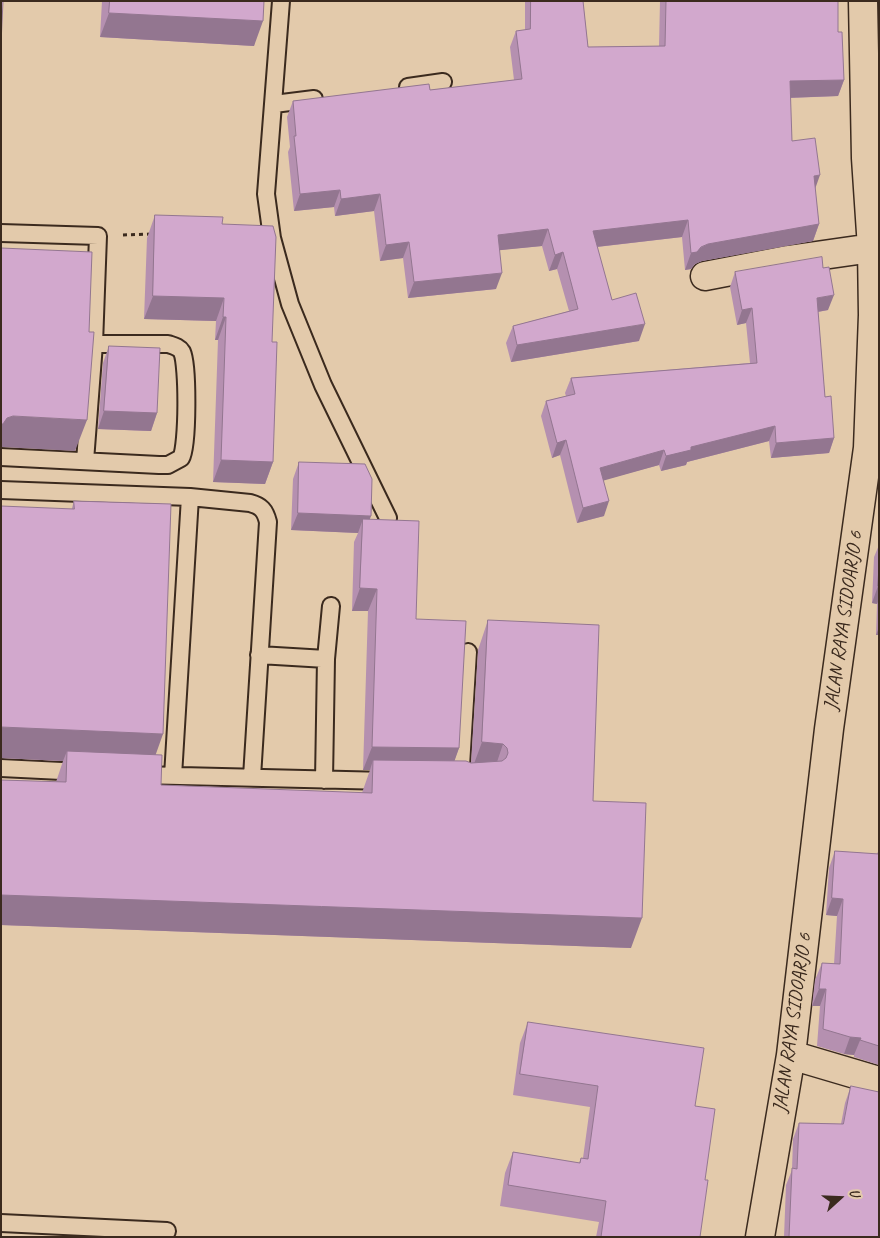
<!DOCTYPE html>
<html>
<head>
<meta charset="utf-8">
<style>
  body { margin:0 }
  #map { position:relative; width:880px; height:1238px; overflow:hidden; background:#e3caab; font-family:Caveat,sans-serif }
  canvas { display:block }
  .frame { position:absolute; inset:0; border:2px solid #3b2a1e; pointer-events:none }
  .north { position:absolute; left:815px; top:1173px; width:50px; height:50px; -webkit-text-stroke:4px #e3caab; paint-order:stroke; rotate:70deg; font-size:14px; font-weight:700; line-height:20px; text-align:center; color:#3b2a1e }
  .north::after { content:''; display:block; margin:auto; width:18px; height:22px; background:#3b2a1e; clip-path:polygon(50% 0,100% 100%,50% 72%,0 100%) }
</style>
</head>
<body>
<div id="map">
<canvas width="880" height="1238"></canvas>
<div class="frame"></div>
<div class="north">U</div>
</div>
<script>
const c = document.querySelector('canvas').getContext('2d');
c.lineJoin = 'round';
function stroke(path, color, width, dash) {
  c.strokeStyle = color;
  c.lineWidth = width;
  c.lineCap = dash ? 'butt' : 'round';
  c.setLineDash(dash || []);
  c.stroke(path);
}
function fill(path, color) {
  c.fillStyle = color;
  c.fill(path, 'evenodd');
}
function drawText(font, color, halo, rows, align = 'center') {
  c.font = font + ' Caveat,sans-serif';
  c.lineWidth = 4.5;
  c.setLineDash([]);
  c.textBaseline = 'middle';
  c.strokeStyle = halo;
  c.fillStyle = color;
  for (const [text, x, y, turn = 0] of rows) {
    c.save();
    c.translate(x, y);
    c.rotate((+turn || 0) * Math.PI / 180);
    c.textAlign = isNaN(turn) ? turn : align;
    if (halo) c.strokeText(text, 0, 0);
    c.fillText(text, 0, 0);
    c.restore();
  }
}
const lane = new Path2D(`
  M 281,1 L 266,194 L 272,238 L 290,304 L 323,385 L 388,518
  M 408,87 L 443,82
  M 274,104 L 314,99
  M 1,233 L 98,236 L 94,344 L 85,461
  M 1,457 L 159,465 L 168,465 L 181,458 C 188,446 188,365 182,352 C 179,347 174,346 168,344 L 94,344
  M 1,490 L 190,497 L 250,503 C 261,506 265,510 268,522 L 252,777
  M 259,655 L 326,659
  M 1,768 L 82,772
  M 139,775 L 387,781
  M 173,776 L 190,497
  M 324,780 L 326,659 L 331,606
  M 460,782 L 468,652
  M 1,1223 L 167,1231`);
const street = new Path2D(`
  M 705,276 L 788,260 L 872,248
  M 791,1055 L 879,1081
  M 760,1237 L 791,1055 L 829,729 L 868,448 L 873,315 L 872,248 L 866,158 L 863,1`);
stroke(lane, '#3b2a1e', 20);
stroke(street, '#3b2a1e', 31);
stroke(new Path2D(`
  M 123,235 L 152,234`), '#3b2a1e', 3, [4, 4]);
stroke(lane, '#e3caab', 16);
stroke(street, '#e3caab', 28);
fill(new Path2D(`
  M 102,1 L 264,1 L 254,46 L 100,37 Z
  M 525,1 L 583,1 L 588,47 L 659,46 L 660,1 L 838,1 L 838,32 L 844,80 L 838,96 L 790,98 L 792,141 L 815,187 L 819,224 L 813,241 L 702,261 L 695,264 L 691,269 L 685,270 L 682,237 L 597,247 L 612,300 L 639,341 L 511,362 L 506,343 L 513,326 L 569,311 L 557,269 L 549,271 L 542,246 L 499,250 L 496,289 L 408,298 L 403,258 L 380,261 L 374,211 L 335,216 L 334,207 L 294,211 L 288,152 L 290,147 L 287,117 L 293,101 L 430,90 L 514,80 L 510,47 L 516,31 L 525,30 Z
  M 155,215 L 222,224 L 272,342 L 273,462 L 265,484 L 213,482 L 218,340 L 215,340 L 216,321 L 144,319 L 147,238 Z
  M 735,272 L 828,310 L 818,312 L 825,397 L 834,438 L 829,453 L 771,458 L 769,441 L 687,462 L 686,465 L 661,471 L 659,465 L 603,480 L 604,516 L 577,523 L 560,455 L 552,458 L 541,416 L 546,401 L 566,396 L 565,393 L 571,378 L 750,363 L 746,323 L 737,325 L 730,287 Z
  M 109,346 L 157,413 L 151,431 L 98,429 L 103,363 Z
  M 299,462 L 370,520 L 416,619 L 459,748 L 454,761 L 471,763 L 478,650 L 488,620 L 593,801 L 631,948 L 1,925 L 1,780 L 56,782 L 63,761 L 1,758 L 74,501 L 156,755 L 161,785 L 362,793 L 363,790 L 370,770 L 363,770 L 368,611 L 352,611 L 354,542 L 358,533 L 291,530 L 293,479 Z
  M 879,545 L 879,635 L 876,635 L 877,604 L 872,603 L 874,557 Z
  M 879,849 L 879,1065 L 854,1057 L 854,1055 L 844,1054 L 817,1046 L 820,1006 L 812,1006 L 815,980 L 822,963 L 834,964 L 837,916 L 826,915 L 829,868 L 835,851 L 877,854 Z
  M 528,1022 L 695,1106 L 705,1180 L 700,1237 L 596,1237 L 599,1222 L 500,1206 L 505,1173 L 513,1152 L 579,1163 L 581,1158 L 583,1158 L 590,1107 L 513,1095 L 520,1043 Z
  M 851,1086 L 879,1237 L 784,1237 L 786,1185 L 792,1170 L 793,1139 L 799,1123 L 841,1124 L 845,1103 Z`), '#b590b0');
fill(new Path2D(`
  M 109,13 L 263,21 L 254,46 L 100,37 Z
  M 844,80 L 838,96 L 784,98 L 790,81 Z
  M 820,175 L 814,192 L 814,176 Z
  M 340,190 L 334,207 L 294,211 L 300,194 Z
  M 380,194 L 374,211 L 335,216 L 341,199 Z
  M 688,220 L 682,237 L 587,248 L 593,231 Z
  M 819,224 L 813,241 L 702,261 L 695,264 L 691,269 L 685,270 L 691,253 L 708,244 Z
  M 548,229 L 542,246 L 492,251 L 498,235 Z
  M 409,242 L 403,258 L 380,261 L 386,245 Z
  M 563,252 L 557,269 L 549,271 L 555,255 Z
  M 502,273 L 496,289 L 408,298 L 414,282 Z
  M 834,295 L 828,310 L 811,313 L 817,298 Z
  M 153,296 L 224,298 L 216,321 L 144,319 Z
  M 752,308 L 746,323 L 737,325 L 742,310 Z
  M 223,317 L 226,317 L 218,340 L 215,340 Z
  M 645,324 L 639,341 L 511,362 L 517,345 Z
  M 104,411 L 157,413 L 151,431 L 98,429 Z
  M 13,416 L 87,420 L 75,451 L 1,447 L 1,424 L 7,418 Z
  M 775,426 L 769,441 L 687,462 L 686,465 L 661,471 L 666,456 L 691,447 Z
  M 834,438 L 829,453 L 771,458 L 776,443 Z
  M 566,440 L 560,455 L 552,458 L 557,443 Z
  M 664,450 L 659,465 L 595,483 L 600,468 Z
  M 221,460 L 273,462 L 265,484 L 213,482 Z
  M 609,501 L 604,516 L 577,523 L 583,508 Z
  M 298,513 L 371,516 L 365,533 L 363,519 L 358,533 L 291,530 Z
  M 878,586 L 879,586 L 879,600 L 877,604 L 872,603 Z
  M 360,588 L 377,589 L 368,611 L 352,611 Z
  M 879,627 L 879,635 L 876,635 Z
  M 1,727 L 163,734 L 152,765 L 67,751 L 63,761 L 1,758 Z
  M 482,742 L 503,744 L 493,774 L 471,772 Z
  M 372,747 L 459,748 L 451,771 L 373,760 L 370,770 L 363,770 Z
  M 1,895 L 642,918 L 631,948 L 1,925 Z
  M 832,898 L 843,899 L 837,916 L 826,915 Z
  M 819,989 L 826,989 L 820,1006 L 812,1006 Z
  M 850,1037 L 861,1038 L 854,1055 L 844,1054 Z`), '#937690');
const building = new Path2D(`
  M 1,1 L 3,1 L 1,44 Z
  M 110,1 L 264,1 L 263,21 L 109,13 Z
  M 531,1 L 583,1 L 588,47 L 665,46 L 666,1 L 838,1 L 838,32 L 842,32 L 844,80 L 790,81 L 792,141 L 815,138 L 820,175 L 814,176 L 819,224 L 708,244 L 701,247 L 697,252 L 691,253 L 688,220 L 593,231 L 612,300 L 636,293 L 645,324 L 517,345 L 513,326 L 578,309 L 563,252 L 555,255 L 548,229 L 498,235 L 502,273 L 414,282 L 409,242 L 386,245 L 380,194 L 341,199 L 340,190 L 300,194 L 294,136 L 296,136 L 293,101 L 429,84 L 430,90 L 522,79 L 516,31 L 530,29 Z
  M 155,215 L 223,217 L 222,224 L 273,226 L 276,237 L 272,342 L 277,342 L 273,462 L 221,460 L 226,317 L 223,317 L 224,298 L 153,296 Z
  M 1,248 L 92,252 L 89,332 L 94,332 L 87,420 L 13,416 L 7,418 L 3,424 L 1,424 Z
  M 822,257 L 823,268 L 829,267 L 834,295 L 817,298 L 825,397 L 831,396 L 834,438 L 776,443 L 775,426 L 691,447 L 691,450 L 666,456 L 664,450 L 600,468 L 609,501 L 583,508 L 566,440 L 557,443 L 546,401 L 575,394 L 571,378 L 757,363 L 752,308 L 742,310 L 735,272 Z
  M 109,346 L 160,348 L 157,413 L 104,411 Z
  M 299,462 L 365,464 L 372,479 L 371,516 L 298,513 Z
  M 74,501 L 171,504 L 163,734 L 1,727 L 1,506 L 74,509 Z
  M 363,519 L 419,521 L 416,619 L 466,621 L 459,748 L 372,747 L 377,589 L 360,588 Z
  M 879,569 L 879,586 L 878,586 Z
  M 488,620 L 599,625 L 593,801 L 646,803 L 642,918 L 1,895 L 1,780 L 66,782 L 67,751 L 162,755 L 161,785 L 372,793 L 373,760 L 466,761 L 471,763 L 502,761 L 506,758 L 508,753 L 507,748 L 503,744 L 482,742 Z
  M 835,851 L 879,854 L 879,1046 L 860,1040 L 861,1038 L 850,1037 L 823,1029 L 826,989 L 819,989 L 822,963 L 840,964 L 843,899 L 832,898 Z
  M 528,1022 L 704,1048 L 695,1106 L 715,1109 L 705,1180 L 708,1180 L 700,1237 L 601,1237 L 606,1201 L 508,1185 L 513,1152 L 580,1163 L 581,1158 L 588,1159 L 598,1086 L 520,1074 Z
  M 851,1086 L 879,1092 L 879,1237 L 789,1237 L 792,1168 L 797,1169 L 799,1123 L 843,1124 Z`);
fill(building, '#d2a8cd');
stroke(building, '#937690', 1);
drawText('20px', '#3b2a1e', '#e3caab', [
  ["JALAN RAYA SIDOARJO 6",844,621,-82],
  ["JALAN RAYA SIDOARJO 6",793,1023,-82]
]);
</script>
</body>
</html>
